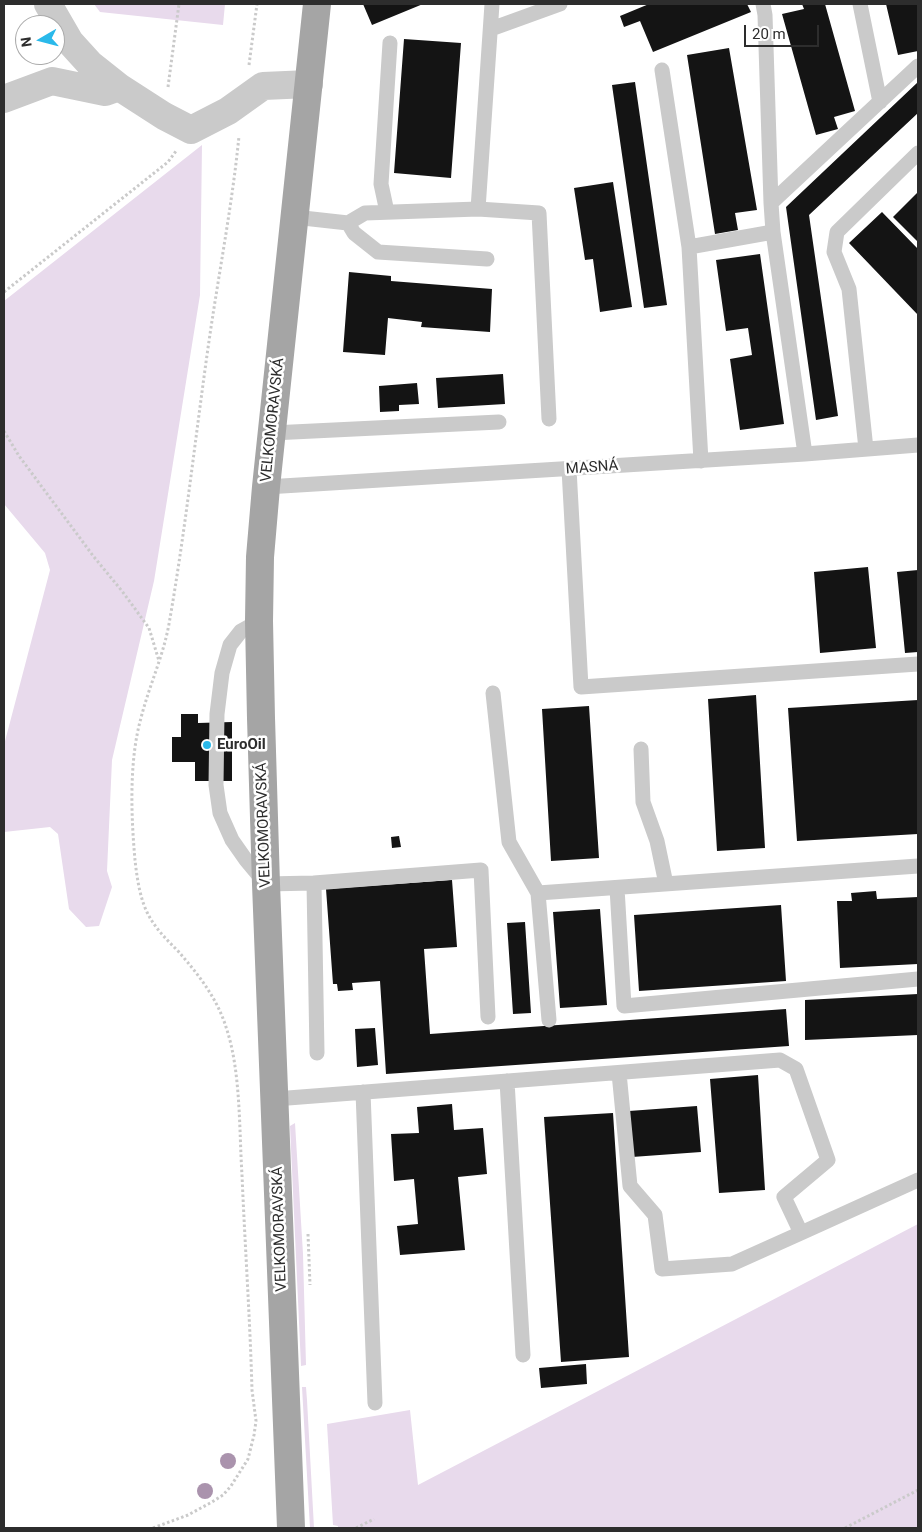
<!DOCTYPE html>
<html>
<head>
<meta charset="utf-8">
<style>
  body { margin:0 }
  #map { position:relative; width:922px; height:1532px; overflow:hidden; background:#fff; font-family:Roboto,sans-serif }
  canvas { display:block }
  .frame { position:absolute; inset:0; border:5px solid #2d2d2d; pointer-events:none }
  .north { position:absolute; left:15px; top:15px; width:50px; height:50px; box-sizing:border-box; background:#fff; border:1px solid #ababab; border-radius:50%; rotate:262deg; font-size:14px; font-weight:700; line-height:20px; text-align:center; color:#2d2d2d }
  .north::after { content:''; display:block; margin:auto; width:18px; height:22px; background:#2ab9ea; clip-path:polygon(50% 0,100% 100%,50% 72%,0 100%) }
  .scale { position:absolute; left:744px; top:25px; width:75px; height:22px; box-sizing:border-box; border:2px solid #2d2d2d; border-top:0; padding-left:6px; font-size:15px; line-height:18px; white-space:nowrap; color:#2d2d2d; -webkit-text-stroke:4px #fff; paint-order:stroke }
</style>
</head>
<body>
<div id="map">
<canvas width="922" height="1532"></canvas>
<div class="frame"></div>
<div class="north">N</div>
<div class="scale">20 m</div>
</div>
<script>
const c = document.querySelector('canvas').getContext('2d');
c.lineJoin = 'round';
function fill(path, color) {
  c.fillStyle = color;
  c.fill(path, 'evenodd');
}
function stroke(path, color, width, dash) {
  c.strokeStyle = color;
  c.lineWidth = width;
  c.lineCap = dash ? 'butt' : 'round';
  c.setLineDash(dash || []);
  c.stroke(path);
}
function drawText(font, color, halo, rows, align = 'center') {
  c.font = font + ' Roboto,sans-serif';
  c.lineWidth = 5;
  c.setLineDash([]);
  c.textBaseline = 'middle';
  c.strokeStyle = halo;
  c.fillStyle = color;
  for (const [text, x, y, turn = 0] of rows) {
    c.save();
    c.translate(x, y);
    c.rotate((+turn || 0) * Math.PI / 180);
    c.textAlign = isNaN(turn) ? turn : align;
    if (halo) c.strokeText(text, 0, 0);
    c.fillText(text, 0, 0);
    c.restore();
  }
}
fill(new Path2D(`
  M 94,4 L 225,4 L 223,25 L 100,12 Z
  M 202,145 L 200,295 L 154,581 L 112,760 L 107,871 L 112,887 L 99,926 L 86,927 L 69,909 L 58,834 L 50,827 L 4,832 L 4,745 L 50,570 L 45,553 L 4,504 L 4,301 Z
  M 295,1123 L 303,1254 L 306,1365 L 301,1366 L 290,1126 Z
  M 918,1224 L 918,1528 L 338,1528 L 338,1526 L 333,1525 L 327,1424 L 410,1410 L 418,1485 Z
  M 302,1387 L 306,1387 L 307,1400 L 314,1528 L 310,1528 Z`), '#e8daec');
fill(new Path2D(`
  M 363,4 L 423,4 L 372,25 Z
  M 649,4 L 747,4 L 751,12 L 653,52 L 640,21 L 624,27 L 620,16 Z
  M 802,4 L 825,4 L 855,111 L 834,117 L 838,129 L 816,135 L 782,14 L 804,9 Z
  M 886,4 L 918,4 L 918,33 L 917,33 L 918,51 L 898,55 Z
  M 404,39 L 461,43 L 451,178 L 394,173 Z
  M 729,48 L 757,210 L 735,213 L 738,230 L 715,234 L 687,55 Z
  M 635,82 L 667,305 L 644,308 L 612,85 Z
  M 918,82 L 918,113 L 809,215 L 838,416 L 816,420 L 786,207 Z
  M 613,182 L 632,307 L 600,312 L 593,259 L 585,260 L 574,188 Z
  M 918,192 L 918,242 L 893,217 Z
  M 882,212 L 918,249 L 918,315 L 849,243 Z
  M 760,254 L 784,424 L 740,430 L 730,359 L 752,355 L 748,328 L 726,331 L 716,260 Z
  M 349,272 L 391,276 L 391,281 L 492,289 L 490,332 L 421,327 L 422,322 L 388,318 L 385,355 L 343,352 Z
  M 503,374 L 505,404 L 438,408 L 436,378 Z
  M 417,383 L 419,404 L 399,405 L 399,411 L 380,412 L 379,386 Z
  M 868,567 L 876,648 L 820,653 L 814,572 Z
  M 918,570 L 918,652 L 905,653 L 897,572 Z
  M 756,695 L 765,848 L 717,851 L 708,699 Z
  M 918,700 L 918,834 L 797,841 L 788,708 Z
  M 589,706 L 599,858 L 551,861 L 542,709 Z
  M 181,714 L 198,714 L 198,723 L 232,722 L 232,781 L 195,781 L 195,762 L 172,762 L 172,737 L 181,737 Z
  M 399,836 L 401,847 L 392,848 L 391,837 Z
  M 452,880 L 457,947 L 424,949 L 430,1034 L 786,1009 L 789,1046 L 386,1074 L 380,981 L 352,983 L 353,990 L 338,991 L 337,984 L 333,984 L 326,889 Z
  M 876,891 L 877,899 L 918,897 L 918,964 L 840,968 L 837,901 L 852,901 L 851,893 Z
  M 781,905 L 786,981 L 639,991 L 634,915 Z
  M 600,909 L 607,1005 L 560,1008 L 553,912 Z
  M 525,922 L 531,1013 L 513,1014 L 507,923 Z
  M 918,994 L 918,1035 L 805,1040 L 805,1000 Z
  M 375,1028 L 378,1065 L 357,1067 L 355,1029 Z
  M 758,1075 L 765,1190 L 719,1193 L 710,1079 Z
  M 452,1104 L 454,1130 L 483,1128 L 487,1174 L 458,1177 L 465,1250 L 400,1255 L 397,1226 L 418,1224 L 414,1179 L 394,1181 L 391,1134 L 419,1133 L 417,1107 Z
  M 697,1106 L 701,1152 L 632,1157 L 629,1111 Z
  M 613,1113 L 629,1357 L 561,1362 L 544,1117 Z
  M 586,1364 L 587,1384 L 541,1388 L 539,1368 Z`), '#141414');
stroke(new Path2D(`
  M 249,65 L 257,4
  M 168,87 L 179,4
  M 4,292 L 168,162 L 176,151
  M 4,431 L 19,456 L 94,557 L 122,591 L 149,628 L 159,661
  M 308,1234 L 310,1285
  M 153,1528 L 188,1515 L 212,1502 L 223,1495 L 231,1486 L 248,1459 L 254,1435 L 256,1421 L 252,1390 C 250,1318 245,1247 242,1175 C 239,1129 241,1071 226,1027 C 217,998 198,974 178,951 C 167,940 156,929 149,916 C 140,900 137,878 135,860 C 131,816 129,760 141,718 C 149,686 163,657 169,624 C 185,533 195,440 208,348 C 218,277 232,207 239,136
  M 356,1528 L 374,1519
  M 845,1528 L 918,1490`), '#cacaca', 3, [2.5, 2.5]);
stroke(new Path2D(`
  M 763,4 L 765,15 L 771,203
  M 860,4 L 880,102
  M 491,29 L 560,4
  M 662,70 L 689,247 L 701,461
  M 478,209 L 492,4
  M 387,212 L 381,184 L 390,43
  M 294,217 L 348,223
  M 689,247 L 773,232
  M 487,259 L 378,252 L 354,233 L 348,223 L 365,213 L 478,209 L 539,213 L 549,419
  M 272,433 L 499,422
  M 866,449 L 849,289 L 834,252 L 837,232 L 918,153
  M 805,454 L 773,232 L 771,203 L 918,66
  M 569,469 L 581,687 L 918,664
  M 266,487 L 805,454 L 918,445
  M 259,621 L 241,631 L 230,645 L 222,673 L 217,714 L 216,785 L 220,813 L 232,840 L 246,860 L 266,884 L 314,883 L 317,1053
  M 493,693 L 509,842 L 538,893 L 918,866
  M 641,749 L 643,802 L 657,841 L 666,884
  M 314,883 L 481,870 L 488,1017
  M 617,888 L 624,1006 L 918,979
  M 538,893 L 549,1020
  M 507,1081 L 523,1355
  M 363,1092 L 375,1403
  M 275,1099 L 780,1060 L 796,1069 L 828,1160 L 784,1197 L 801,1233 L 732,1264 L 662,1269 L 655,1215 L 630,1186 L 619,1073
  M 801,1233 L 918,1180`), '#cacaca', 15);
stroke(new Path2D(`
  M 119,87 L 164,116 L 191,130 L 228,111 L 263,86 L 309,84
  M 4,99 L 52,81 L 105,92 L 119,87 L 90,64 L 70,42 L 48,4`), '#cacaca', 28);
stroke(new Path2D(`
  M 291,1528 L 266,884 L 261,718 L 259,621 L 260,557 L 266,487 L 317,4`), '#a5a5a5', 28);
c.fillStyle = '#aa93ad';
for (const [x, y] of [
  [228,1461],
  [205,1491]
]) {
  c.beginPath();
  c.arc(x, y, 8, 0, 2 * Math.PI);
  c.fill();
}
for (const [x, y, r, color] of [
  [207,745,5,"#2ab9ea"]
]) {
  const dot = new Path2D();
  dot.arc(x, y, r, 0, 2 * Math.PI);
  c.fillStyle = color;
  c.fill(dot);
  stroke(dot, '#fff', 2);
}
drawText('15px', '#2d2d2d', '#fff', [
  ["VELKOMORAVSKÁ",273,420,-84],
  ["MASNÁ",592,468,-4],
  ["VELKOMORAVSKÁ",264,825,-92],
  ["VELKOMORAVSKÁ",280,1229,-92]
]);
drawText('bold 15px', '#2d2d2d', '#fff', [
  ["EuroOil",217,745]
], 'left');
</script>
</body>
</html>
